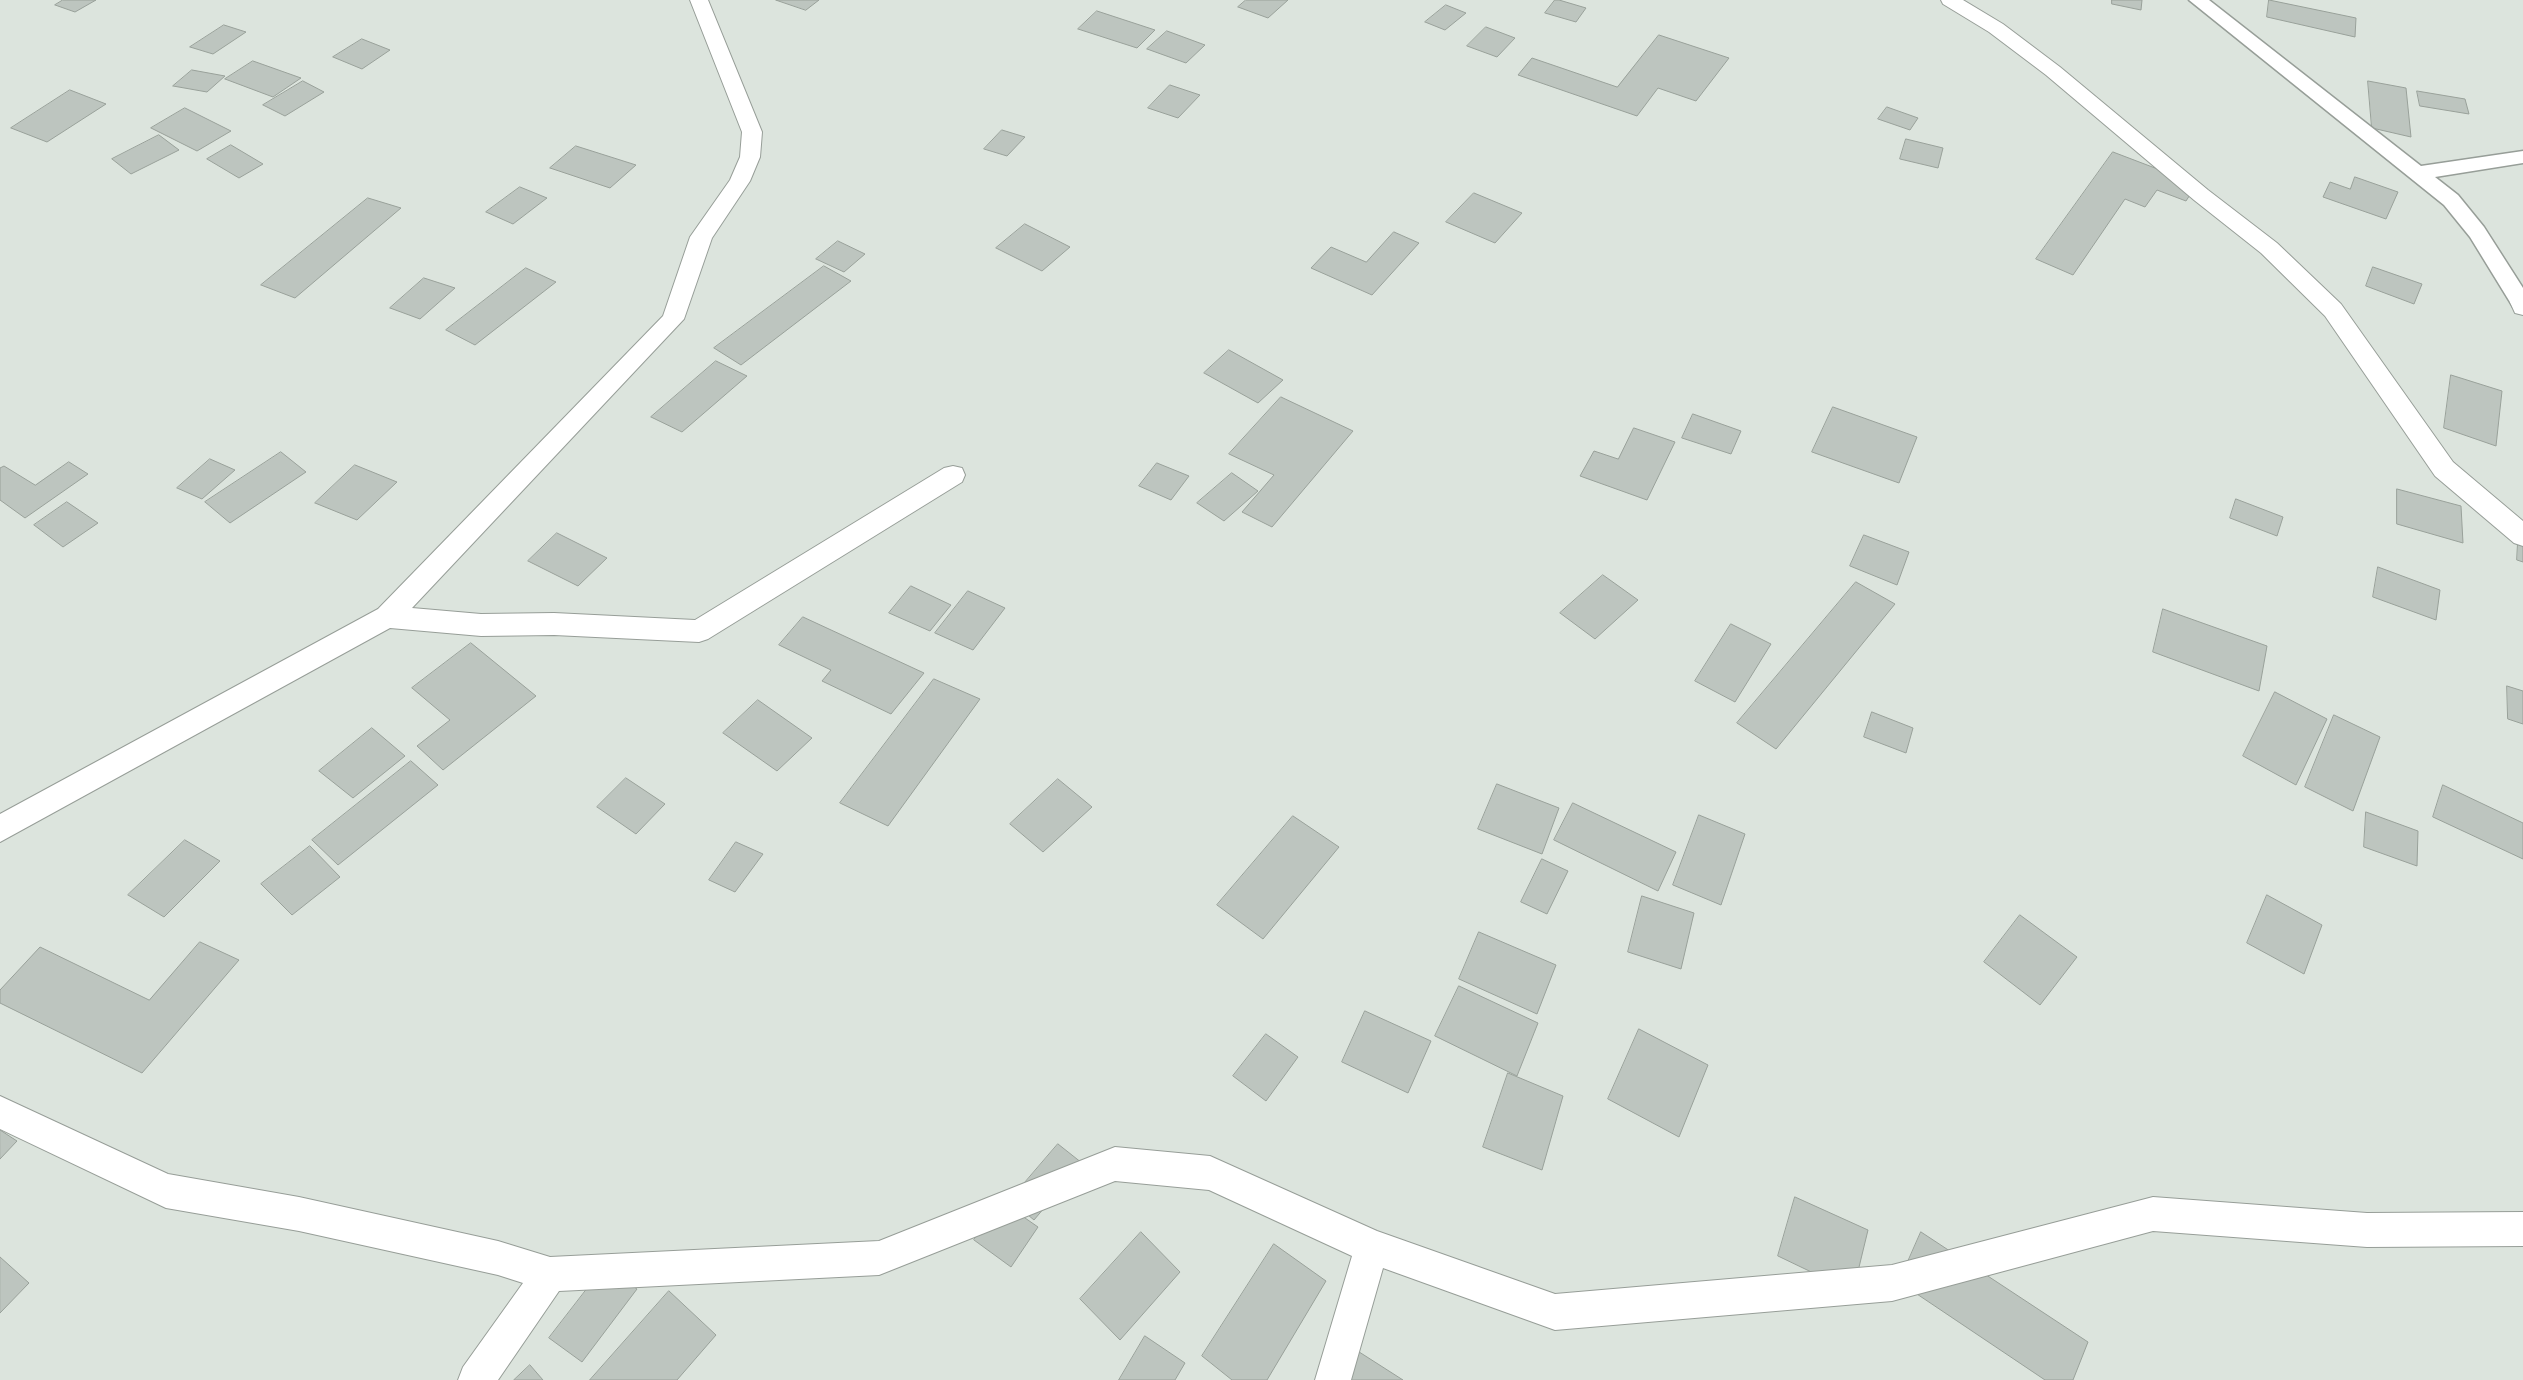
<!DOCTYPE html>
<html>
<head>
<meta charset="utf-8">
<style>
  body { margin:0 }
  canvas { display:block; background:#dce4dd }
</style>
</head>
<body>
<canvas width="2523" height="1380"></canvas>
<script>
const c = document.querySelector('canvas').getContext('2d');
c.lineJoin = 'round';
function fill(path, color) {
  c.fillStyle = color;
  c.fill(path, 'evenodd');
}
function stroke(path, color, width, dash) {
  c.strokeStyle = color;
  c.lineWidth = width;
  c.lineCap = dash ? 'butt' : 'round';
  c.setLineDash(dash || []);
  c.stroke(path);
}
const building = new Path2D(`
  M 63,0 L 96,0 L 75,12 L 55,5 Z
  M 776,0 L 819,0 L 806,10 Z
  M 1246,0 L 1288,0 L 1268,18 L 1238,7 Z
  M 1555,0 L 1559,0 L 1586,8 L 1576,22 L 1545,13 Z
  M 2112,0 L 2142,0 L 2141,10 L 2112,4 Z
  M 2269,0 L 2356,18 L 2355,37 L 2267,17 Z
  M 1446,5 L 1466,13 L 1445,30 L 1425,22 Z
  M 1097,11 L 1155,30 L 1137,48 L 1078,29 Z
  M 224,25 L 246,32 L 213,54 L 190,47 Z
  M 1486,27 L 1515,38 L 1497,57 L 1467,46 Z
  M 1167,31 L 1205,45 L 1186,63 L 1147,49 Z
  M 1659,35 L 1729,58 L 1696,101 L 1658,88 L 1637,116 L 1518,75 L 1532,58 L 1617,87 Z
  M 362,39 L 390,50 L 362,69 L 333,57 Z
  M 253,61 L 301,78 L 273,97 L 225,79 Z
  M 192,70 L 225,76 L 207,92 L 173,86 Z
  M 303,81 L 324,92 L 285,116 L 263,105 Z
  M 2368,81 L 2406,88 L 2411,137 L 2372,128 Z
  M 1170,85 L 1200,95 L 1178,118 L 1148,108 Z
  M 70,90 L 106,104 L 47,142 L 11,128 Z
  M 2417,91 L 2465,99 L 2469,114 L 2420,106 Z
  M 1887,107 L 1918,118 L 1910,130 L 1878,119 Z
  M 185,108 L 231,131 L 197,151 L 151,128 Z
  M 1002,130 L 1025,137 L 1007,156 L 984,149 Z
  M 159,135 L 179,150 L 131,174 L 112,159 Z
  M 1906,139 L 1943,148 L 1938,168 L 1900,159 Z
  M 231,145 L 263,164 L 239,178 L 207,159 Z
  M 576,146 L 636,165 L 610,188 L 550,168 Z
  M 2113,152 L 2197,184 L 2186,201 L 2157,190 L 2145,207 L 2125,199 L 2073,275 L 2036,259 Z
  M 2355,177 L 2398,192 L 2386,219 L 2323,197 L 2330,182 L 2350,189 Z
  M 520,187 L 547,198 L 513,224 L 486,212 Z
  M 1474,193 L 1522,213 L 1495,243 L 1446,222 Z
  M 368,198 L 401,208 L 295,298 L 261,285 Z
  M 1025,224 L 1070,247 L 1042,271 L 996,248 Z
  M 1394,232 L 1419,243 L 1372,295 L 1311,268 L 1331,247 L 1366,262 Z
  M 838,241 L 865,254 L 844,272 L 816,259 Z
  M 824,266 L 851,281 L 741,365 L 714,348 Z
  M 2373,267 L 2422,284 L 2414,304 L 2366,286 Z
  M 526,268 L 556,282 L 475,345 L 446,330 Z
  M 424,278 L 455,288 L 420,319 L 390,308 Z
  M 1229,350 L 1283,380 L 1258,403 L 1204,373 Z
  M 716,361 L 747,376 L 682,432 L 651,417 Z
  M 2451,375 L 2502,391 L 2496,446 L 2444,428 Z
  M 1281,397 L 1353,431 L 1272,527 L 1242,512 L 1274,475 L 1229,454 Z
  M 1833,407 L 1917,437 L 1899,483 L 1812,452 Z
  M 1693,414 L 1741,431 L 1731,454 L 1682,438 Z
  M 1634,428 L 1675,442 L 1647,500 L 1580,476 L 1594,451 L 1618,459 Z
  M 281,452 L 306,472 L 230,523 L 205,502 Z
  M 210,459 L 235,470 L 202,499 L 177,488 Z
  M 69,462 L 88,474 L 25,518 L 0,500 L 0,468 L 4,466 L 35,485 Z
  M 1157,463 L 1189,476 L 1171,500 L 1139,486 Z
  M 355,465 L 397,482 L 357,520 L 315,503 Z
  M 1232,473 L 1258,491 L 1224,521 L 1197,503 Z
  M 2397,489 L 2461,506 L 2463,543 L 2397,524 Z
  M 2236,499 L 2283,517 L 2277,536 L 2230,518 Z
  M 67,502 L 98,523 L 63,547 L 34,525 Z
  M 2519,523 L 2523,525 L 2523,562 L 2517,560 Z
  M 557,533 L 607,558 L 578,586 L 528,561 Z
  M 1864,535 L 1909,552 L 1897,585 L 1850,566 Z
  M 2378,567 L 2440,590 L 2436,620 L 2373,597 Z
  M 1603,575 L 1638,600 L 1595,639 L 1560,613 Z
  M 1856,582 L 1895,604 L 1776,749 L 1737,723 Z
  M 911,586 L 951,605 L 930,631 L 889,613 Z
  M 968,591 L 1005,608 L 973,650 L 935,633 Z
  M 2163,609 L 2267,646 L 2259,691 L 2153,652 Z
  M 803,617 L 924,673 L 891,714 L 822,681 L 831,670 L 779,645 Z
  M 1731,624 L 1771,644 L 1735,702 L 1695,681 Z
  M 471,643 L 536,696 L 443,770 L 417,746 L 450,720 L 412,688 Z
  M 934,679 L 980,699 L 888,826 L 840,803 Z
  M 2507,686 L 2523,691 L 2523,724 L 2508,719 Z
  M 2275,692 L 2327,719 L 2296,785 L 2243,756 Z
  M 758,700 L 812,738 L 777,771 L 723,733 Z
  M 1872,712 L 1913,728 L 1906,753 L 1864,737 Z
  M 2334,715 L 2380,737 L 2353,811 L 2305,787 Z
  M 372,728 L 405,756 L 353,798 L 319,771 Z
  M 411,761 L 438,785 L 338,865 L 312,840 Z
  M 626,778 L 665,804 L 636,834 L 597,807 Z
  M 1058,779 L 1092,807 L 1043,852 L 1010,824 Z
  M 1497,784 L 1559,808 L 1542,854 L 1478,829 Z
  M 2443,785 L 2523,823 L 2523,859 L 2433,817 Z
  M 1573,803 L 1676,852 L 1658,891 L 1554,840 Z
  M 2366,812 L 2418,831 L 2417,866 L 2364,847 Z
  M 1699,815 L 1745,834 L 1721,905 L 1673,885 Z
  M 1293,816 L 1339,847 L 1263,939 L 1217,905 Z
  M 185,840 L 220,861 L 164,917 L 128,895 Z
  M 736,842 L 763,854 L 735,892 L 709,880 Z
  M 310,846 L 340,877 L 292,915 L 261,884 Z
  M 1542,859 L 1568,871 L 1547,914 L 1521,902 Z
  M 2267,895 L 2322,925 L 2304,974 L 2247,943 Z
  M 1642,896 L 1694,913 L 1681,969 L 1628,952 Z
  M 2020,915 L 2077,957 L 2040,1005 L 1984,962 Z
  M 1479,932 L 1556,965 L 1537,1014 L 1459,979 Z
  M 200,942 L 239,960 L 142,1073 L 0,1003 L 0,990 L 40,947 L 149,1000 Z
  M 1459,986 L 1538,1023 L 1517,1076 L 1435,1036 Z
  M 1365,1011 L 1431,1041 L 1408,1093 L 1342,1062 Z
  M 1639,1029 L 1708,1065 L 1679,1137 L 1608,1099 Z
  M 1266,1034 L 1298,1057 L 1266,1101 L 1233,1076 Z
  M 1508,1073 L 1563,1096 L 1542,1170 L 1483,1147 Z
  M 0,1130 L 17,1141 L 0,1159 Z
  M 1058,1144 L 1082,1163 L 1034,1220 L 1010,1200 Z
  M 1795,1197 L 1868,1230 L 1853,1292 L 1778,1256 Z
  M 1002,1202 L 1038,1227 L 1011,1267 L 974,1240 Z
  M 1141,1232 L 1180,1272 L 1120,1340 L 1080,1299 Z
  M 1921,1232 L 2088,1342 L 2073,1380 L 2045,1380 L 1899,1282 Z
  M 1274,1244 L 1326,1281 L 1267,1380 L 1232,1380 L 1202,1356 Z
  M 0,1257 L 29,1283 L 0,1313 Z
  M 604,1267 L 637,1289 L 582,1362 L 549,1338 Z
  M 669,1291 L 716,1335 L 677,1380 L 590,1380 Z
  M 1145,1336 L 1185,1363 L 1175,1380 L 1119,1380 Z
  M 1342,1341 L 1403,1380 L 1322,1380 Z
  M 530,1365 L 543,1380 L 514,1380 Z`);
fill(building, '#bdc5bf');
stroke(building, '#99a19a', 1);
const lane = new Path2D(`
  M 2189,0 L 2209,0 L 2421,166 L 2523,151 L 2523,163 L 2435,177 L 2458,195 L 2484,227 L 2523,288 L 2523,309 L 2513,307 L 2470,237 L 2444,205 Z`);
const street = new Path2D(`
  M 690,0 L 708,0 L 762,132 L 760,157 L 750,181 L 712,238 L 684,319 L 412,608 L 481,614 L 554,613 L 695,620 L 944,468 L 953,466 L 962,468 L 965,475 L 962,482 L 708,639 L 699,642 L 554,635 L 481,636 L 390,628 L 0,842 L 0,814 L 378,609 L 663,316 L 690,237 L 730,180 L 740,157 L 742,132 Z
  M 1941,0 L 1963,0 L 2003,24 L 2060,67 L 2208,190 L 2277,243 L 2341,304 L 2453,462 L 2523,521 L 2523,546 L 2514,543 L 2435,476 L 2325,316 L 2261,253 L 2194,200 L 2046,75 L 1989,32 L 1943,4 Z
  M 2521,294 L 2523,295 L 2523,315 L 2515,313 L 2510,302 L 2513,297 Z
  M 0,1096 L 168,1174 L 299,1197 L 498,1241 L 550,1257 L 879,1241 L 1115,1147 L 1210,1156 L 1377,1231 L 1555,1294 L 1892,1265 L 2153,1197 L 2367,1213 L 2523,1212 L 2523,1246 L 2367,1247 L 2153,1231 L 1892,1301 L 1555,1330 L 1383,1268 L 1351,1380 L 1315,1380 L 1352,1256 L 1209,1190 L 1115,1181 L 879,1275 L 559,1291 L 498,1380 L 458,1380 L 463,1367 L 523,1283 L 498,1275 L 299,1231 L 166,1208 L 0,1129 Z`);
stroke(lane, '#979e98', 3);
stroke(street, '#979e98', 2);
fill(lane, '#fff');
fill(street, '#fff');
</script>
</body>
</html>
